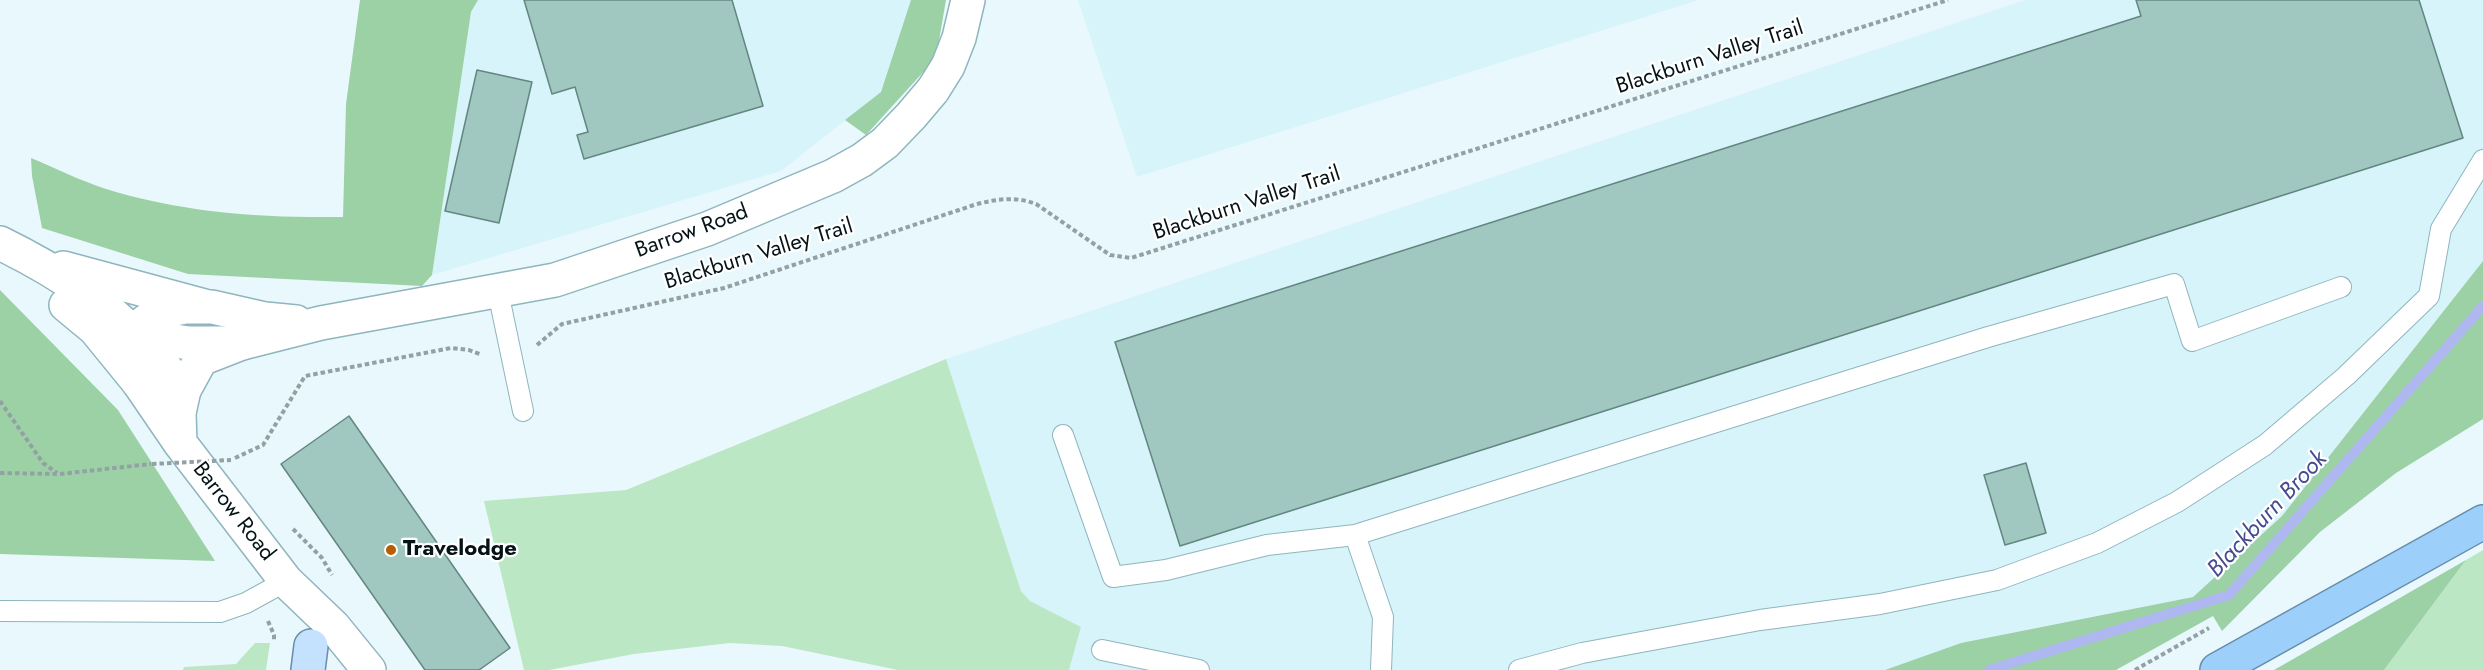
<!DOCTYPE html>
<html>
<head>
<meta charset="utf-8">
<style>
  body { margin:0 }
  canvas { display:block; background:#e9f8fc }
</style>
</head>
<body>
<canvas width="2483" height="670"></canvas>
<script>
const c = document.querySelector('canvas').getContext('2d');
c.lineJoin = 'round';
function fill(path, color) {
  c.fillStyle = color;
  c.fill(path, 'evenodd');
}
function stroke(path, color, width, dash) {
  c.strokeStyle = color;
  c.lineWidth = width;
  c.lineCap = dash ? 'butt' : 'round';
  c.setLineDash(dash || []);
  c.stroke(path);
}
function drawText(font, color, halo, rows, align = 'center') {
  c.font = font + ' Jost,sans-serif';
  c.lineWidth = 4.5;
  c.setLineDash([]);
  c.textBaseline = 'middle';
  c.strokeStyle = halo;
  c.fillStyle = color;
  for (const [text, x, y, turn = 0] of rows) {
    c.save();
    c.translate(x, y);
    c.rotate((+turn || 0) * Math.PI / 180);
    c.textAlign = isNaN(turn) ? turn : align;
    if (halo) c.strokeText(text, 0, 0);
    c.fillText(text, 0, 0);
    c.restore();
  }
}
fill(new Path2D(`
  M 478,0 L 912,0 L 885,89 L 781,171 L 432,275 L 471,12 Z
  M 1078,0 L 1699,0 L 1137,177 Z
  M 2025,0 L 2483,0 L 2483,261 L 2282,516 L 2193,597 L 1961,643 L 1885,670 L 1069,670 L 1081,627 L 1030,601 L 1021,591 L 946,359 Z`), '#d8f4fb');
fill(new Path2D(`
  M 946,359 L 1021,591 L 1030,601 L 1081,627 L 1069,670 L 898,670 L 782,646 L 730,643 L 634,654 L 549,670 L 524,670 L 484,501 L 626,490 Z
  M 2483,550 L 2483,670 L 2384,670 L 2466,560 Z
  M 255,643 L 270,643 L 266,670 L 183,670 L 184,667 L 236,664 Z`), '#bce7c4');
fill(new Path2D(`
  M 360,0 L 478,0 L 471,12 L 432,275 L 422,286 L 188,274 L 42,228 L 32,176 L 31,158 C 55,168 79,180 103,188 C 183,213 260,218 343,217 L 346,104 Z
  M 911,0 L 946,0 L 936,58 L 866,135 L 845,120 L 881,92 Z
  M 2483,261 L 2483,419 L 2396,473 L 2320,532 L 2222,631 L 2213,616 L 2116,670 L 1885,670 L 1961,643 L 2193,597 L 2282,516 Z
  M 0,290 L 118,410 L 215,561 L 0,554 Z
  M 2466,560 L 2384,670 L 2274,670 Z`), '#9cd1a6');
stroke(new Path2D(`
  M 1989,670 L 2229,595 L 2483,306`), '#aeb7ef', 10);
const building = new Path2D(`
  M 524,0 L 732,0 L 763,106 L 584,159 L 577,135 L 588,132 L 575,87 L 552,94 Z
  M 2136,0 L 2419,0 L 2463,138 L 1180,546 L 1115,342 L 2141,16 Z
  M 477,70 L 532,82 L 499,223 L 445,211 Z
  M 349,416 L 510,648 L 479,670 L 425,670 L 281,464 Z
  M 2026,463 L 2046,533 L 2005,545 L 1984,475 Z`);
fill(building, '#a1c8c0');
stroke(building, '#628780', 1.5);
const service = new Path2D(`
  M 498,292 L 523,411
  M 1063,435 L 1113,577 L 1166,570 L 1267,545 L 1355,535
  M 0,611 L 220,612 L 246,603 L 286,581
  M 1102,650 L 1199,670
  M 1381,670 L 1383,617 L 1355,535 L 1988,337 L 2174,284 L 2192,341 L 2341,287
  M 1519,670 L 1582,653 L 1760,620 L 1880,604 L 1997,580 L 2097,543 L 2177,502 L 2265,445 L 2346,376 L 2429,296 L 2441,229 L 2483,160`);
const minor = new Path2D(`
  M 0,243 C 49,267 100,298 138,338 C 154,354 169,373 184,390
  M 63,268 L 204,306
  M 66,305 L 95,329 L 139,383
  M 126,334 L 189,343 L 242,343`);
const tertiary = new Path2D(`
  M 296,322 L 265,319 L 212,307 L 185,307 L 159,312 L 145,322 L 136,336 L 134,358 L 139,383 L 180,443 L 286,581 L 334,627 L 369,670
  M 180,443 L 179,413 L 184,390 L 201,359 L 242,343 L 321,323 L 555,280 L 707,229 L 833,176 L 862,160 L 885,143 L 911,116 L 933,90 L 948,66 L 959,38 L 968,0`);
const primary = new Path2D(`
  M 308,670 L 311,646`);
const motorway = new Path2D(`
  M 2217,670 L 2483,522`);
stroke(service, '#8fb5be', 22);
stroke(minor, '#8fb5be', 36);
stroke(tertiary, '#8fb5be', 36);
stroke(primary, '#688dab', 36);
stroke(motorway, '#688dab', 36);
stroke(new Path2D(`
  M 537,345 L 562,324 L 724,288 L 974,205 C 995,199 1016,196 1036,204 L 1110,255 L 1131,258 L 1948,0
  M 0,401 L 43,463 L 57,473
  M 235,458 L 263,445 L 305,376 L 451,348 L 469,350 L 482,355
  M 0,473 L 60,474 L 151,464
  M 293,529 L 322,558 L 332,575
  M 268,621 L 274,635 L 274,642
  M 2135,670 L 2209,628`), '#93a1a5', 4, [4.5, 3]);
stroke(service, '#fff', 20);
stroke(minor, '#fff', 33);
stroke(tertiary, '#fff', 33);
stroke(primary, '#c4e2fd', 33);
stroke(motorway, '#9dcffb', 33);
stroke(new Path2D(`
  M 152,464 L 231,460`), '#93a1a5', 4, [4.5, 3]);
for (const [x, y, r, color] of [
  [391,550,6,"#b85d00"]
]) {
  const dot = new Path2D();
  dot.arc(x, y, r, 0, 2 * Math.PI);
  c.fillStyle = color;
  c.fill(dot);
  stroke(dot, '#fff', 2);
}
drawText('22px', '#051316', '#fff', [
  ["Blackburn Valley Trail",1710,58,-18],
  ["Blackburn Valley Trail",1247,204,-18],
  ["Barrow Road",692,232,-20],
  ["Blackburn Valley Trail",759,255,-17],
  ["Barrow Road",233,512,52]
]);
drawText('bold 22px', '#051316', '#fff', [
  ["Travelodge",403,550]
], 'left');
drawText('italic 24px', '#464b90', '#fff', [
  ["Blackburn Brook",2268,515,-47]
]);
</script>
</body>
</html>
